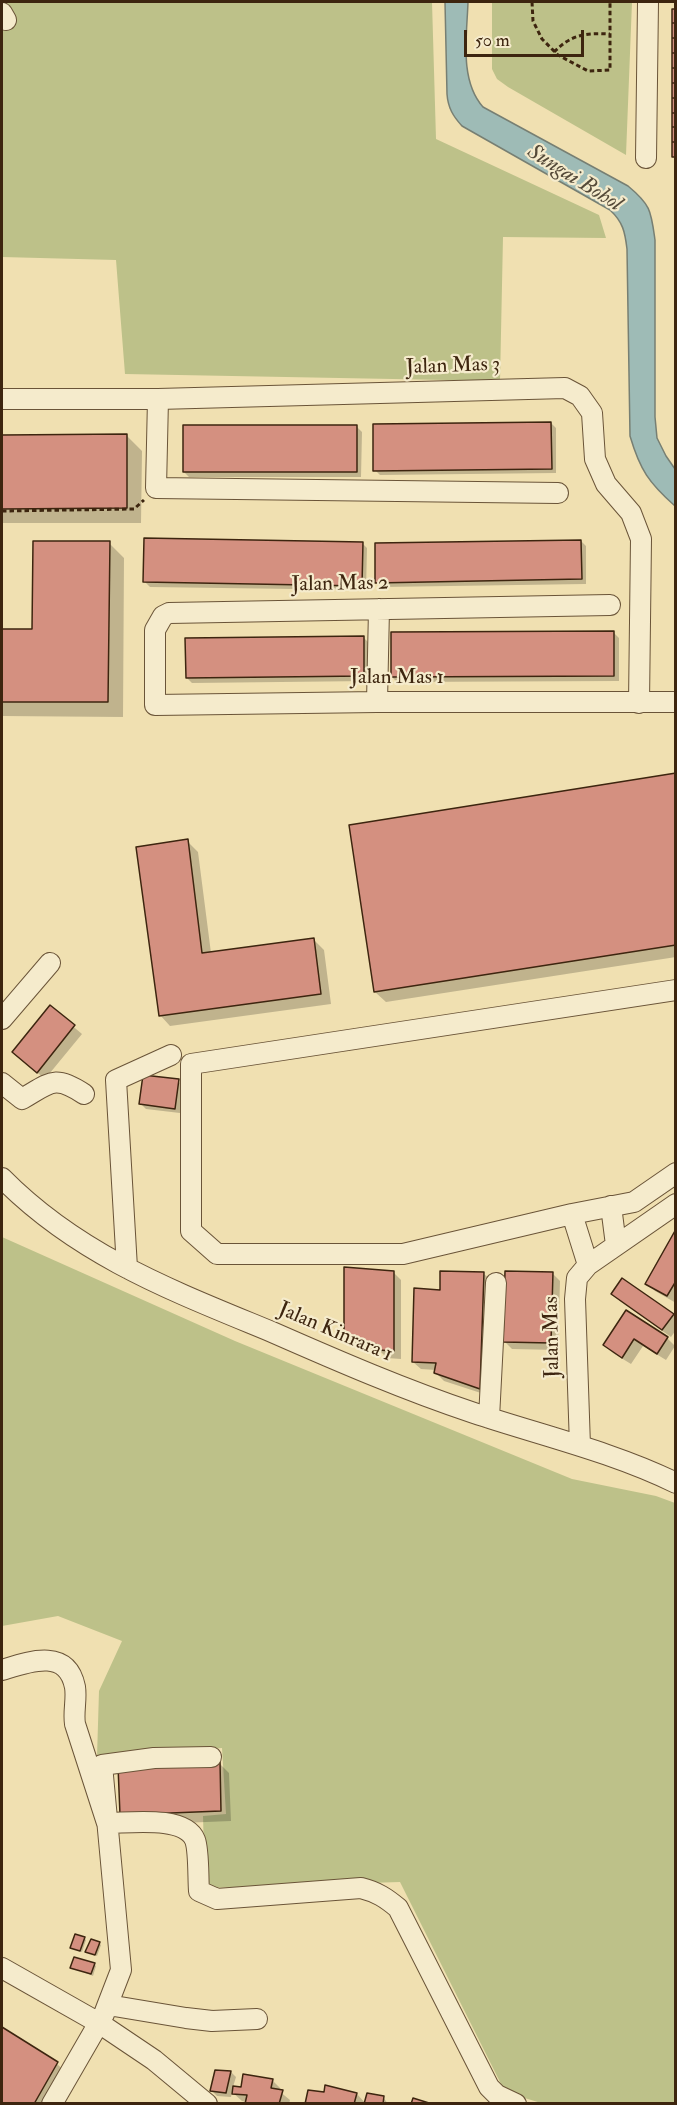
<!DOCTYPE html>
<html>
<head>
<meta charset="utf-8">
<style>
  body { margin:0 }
  #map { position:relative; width:677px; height:2105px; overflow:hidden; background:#f0e0b1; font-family:"IM FELL Double Pica",serif }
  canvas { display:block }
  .frame { position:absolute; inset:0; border:3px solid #3d250f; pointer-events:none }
  .scale { position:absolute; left:464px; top:30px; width:120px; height:27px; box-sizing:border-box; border:3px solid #3d250f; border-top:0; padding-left:8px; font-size:18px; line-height:21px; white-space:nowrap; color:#3d250f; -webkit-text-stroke:4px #f5ebcc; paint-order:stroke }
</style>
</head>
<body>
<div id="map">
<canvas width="677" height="2105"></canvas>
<div class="frame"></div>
<div class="scale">50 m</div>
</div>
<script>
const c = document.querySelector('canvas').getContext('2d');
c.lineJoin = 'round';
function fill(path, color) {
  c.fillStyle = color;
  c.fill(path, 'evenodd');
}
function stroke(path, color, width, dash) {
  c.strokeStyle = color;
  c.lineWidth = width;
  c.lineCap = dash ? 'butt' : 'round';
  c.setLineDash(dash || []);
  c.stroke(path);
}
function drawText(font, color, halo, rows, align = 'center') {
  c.font = font + ' "IM FELL Double Pica",serif';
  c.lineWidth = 4.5;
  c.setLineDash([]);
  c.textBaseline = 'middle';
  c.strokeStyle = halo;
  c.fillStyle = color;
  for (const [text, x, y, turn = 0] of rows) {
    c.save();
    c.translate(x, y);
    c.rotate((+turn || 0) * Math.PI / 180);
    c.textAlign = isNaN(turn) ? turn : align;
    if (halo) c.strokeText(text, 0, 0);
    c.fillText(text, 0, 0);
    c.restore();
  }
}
fill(new Path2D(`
  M 2,2 L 432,2 L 436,139 L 599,215 L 606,238 L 503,237 L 500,381 L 125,374 L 116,260 L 2,257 Z
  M 492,2 L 632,2 L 626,155 L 508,87 L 497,79 L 492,69 Z
  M 2,1237 L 235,1341 L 572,1479 L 656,1496 L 675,1503 L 675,2103 L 541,2103 L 505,2092 L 400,1882 L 205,1888 L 203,1816 L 226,1814 L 222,1748 L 97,1757 L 99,1691 L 122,1641 L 58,1616 L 2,1626 Z`), '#bdc189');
const water = new Path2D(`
  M 445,2 L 468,2 C 467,35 459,80 483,107 L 628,186 C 651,205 651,211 655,240 L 655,417 L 657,438 L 666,456 L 675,469 L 675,506 C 649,483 640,470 630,436 L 627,249 C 625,232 623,222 610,210 L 462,126 C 453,116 448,108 447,94 Z`);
fill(water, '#9ebbb6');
stroke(water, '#777f73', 1.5);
fill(new Path2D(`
  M 551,423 L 556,428 L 556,473 L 380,475 L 375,470 Z
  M 357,427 L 362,432 L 361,477 L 189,477 L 184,472 Z
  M 127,436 L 142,451 L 141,523 L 2,523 L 2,437 Z
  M 581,541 L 586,546 L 586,584 L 382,587 L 377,582 Z
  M 109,543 L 124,558 L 123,717 L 2,716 L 2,630 L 33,630 Z
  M 362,543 L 367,548 L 366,590 L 150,587 L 145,582 Z
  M 614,633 L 619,638 L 619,681 L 397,682 L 392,677 Z
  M 364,638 L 369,643 L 369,681 L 192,683 L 187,678 Z
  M 676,775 L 676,957 L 386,1002 L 375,992 Z
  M 187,841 L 198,852 L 211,953 L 313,939 L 324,950 L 331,1004 L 170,1026 L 160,1015 Z
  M 50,1007 L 82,1034 L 45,1079 L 22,1060 Z
  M 178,1081 L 183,1086 L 180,1113 L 146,1109 L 141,1104 Z
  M 676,1233 L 676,1303 L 655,1291 L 647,1283 Z
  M 393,1272 L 401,1280 L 401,1359 L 387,1358 L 380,1351 L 353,1343 L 345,1335 Z
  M 552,1273 L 560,1281 L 558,1350 L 512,1349 L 504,1341 Z
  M 484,1274 L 492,1281 L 487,1395 L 444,1381 L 436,1373 L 436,1370 L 421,1369 L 413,1362 L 441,1292 Z
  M 613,1294 L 673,1315 L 676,1318 L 676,1330 L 671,1337 L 621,1302 Z
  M 626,1312 L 667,1338 L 675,1346 L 666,1360 L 643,1346 L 631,1364 L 613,1353 L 605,1345 Z
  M 219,1763 L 229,1773 L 231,1821 L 132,1825 Z
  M 84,1938 L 86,1940 L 82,1952 L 72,1948 Z
  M 99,1943 L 101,1945 L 97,1956 L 87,1951 Z
  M 94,1964 L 96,1966 L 93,1976 L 72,1967 Z
  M 2,2029 L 57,2064 L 68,2074 L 51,2104 L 2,2104 Z
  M 231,2072 L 236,2077 L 233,2087 L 242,2089 L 272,2080 L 280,2088 L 279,2091 L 290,2100 L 289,2104 L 247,2104 L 247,2102 L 242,2101 L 232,2092 L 231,2097 L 217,2096 L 212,2091 Z
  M 326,2087 L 357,2094 L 366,2104 L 307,2104 L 325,2094 Z
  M 383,2097 L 388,2104 L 366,2104 Z`), '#0003');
const building = new Path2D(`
  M 672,9 L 676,9 L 676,23 L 672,23 Z
  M 672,23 L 676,23 L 676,38 L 672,38 Z
  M 672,38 L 676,38 L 676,53 L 672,53 Z
  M 672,53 L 676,53 L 676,68 L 672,68 Z
  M 672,68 L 676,68 L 676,83 L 672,83 Z
  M 672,83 L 676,83 L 676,98 L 672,98 Z
  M 672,98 L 676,98 L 676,113 L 672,113 Z
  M 672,113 L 676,113 L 676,127 L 672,127 Z
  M 672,127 L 676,127 L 676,142 L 672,142 Z
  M 672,142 L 676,142 L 676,157 L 672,157 Z
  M 551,422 L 552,469 L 373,471 L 373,424 Z
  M 183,425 L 357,425 L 357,472 L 183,472 Z
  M 127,434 L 127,508 L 2,509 L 2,435 Z
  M 144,538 L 363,542 L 362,586 L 143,582 Z
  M 581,540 L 582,579 L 375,583 L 375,543 Z
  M 33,541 L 110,541 L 108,702 L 2,702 L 2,629 L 32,629 Z
  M 614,631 L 614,676 L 391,677 L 391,632 Z
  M 364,636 L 364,676 L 186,678 L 185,638 Z
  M 676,773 L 676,945 L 374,992 L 349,825 Z
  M 188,839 L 202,953 L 314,938 L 321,994 L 159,1016 L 136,847 Z
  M 50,1005 L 75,1025 L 37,1073 L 12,1052 Z
  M 143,1075 L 179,1079 L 175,1109 L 139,1104 Z
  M 676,1229 L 676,1281 L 667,1296 L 645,1284 Z
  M 344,1267 L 394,1271 L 394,1351 L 378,1350 L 378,1345 L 344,1336 Z
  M 440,1271 L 484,1272 L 480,1389 L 434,1373 L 436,1363 L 412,1362 L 414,1288 L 440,1290 Z
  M 505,1271 L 553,1272 L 551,1343 L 503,1342 Z
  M 622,1278 L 674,1314 L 662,1330 L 611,1294 Z
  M 626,1310 L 668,1337 L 657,1354 L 634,1339 L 622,1358 L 603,1345 Z
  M 220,1761 L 221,1811 L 120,1815 L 118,1766 Z
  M 75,1934 L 85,1937 L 80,1951 L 70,1948 Z
  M 91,1939 L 100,1942 L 95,1955 L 85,1952 Z
  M 74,1957 L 95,1963 L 91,1974 L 70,1968 Z
  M 2,2027 L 58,2062 L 34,2104 L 2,2104 Z
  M 215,2070 L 231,2071 L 226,2093 L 210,2091 Z
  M 243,2074 L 273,2079 L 271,2088 L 283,2090 L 279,2104 L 245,2104 L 247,2095 L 232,2094 L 233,2086 L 241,2087 Z
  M 325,2085 L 357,2093 L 354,2104 L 305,2104 L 308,2090 L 324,2092 Z
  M 367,2093 L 384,2096 L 383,2104 L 364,2104 Z
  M 413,2098 L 429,2103 L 429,2104 L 411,2104 Z`);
fill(building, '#d49080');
stroke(building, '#3d250f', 1.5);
const minor = new Path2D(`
  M 2,13 L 6,20
  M 646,158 L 648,2
  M 2,399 L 158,399 L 565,388 L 580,396 L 592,413 L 595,459 L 606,484 L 631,513 L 641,539 L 639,703
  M 158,399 L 156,488 L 558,493
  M 610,605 L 169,613 L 163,616 L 155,630 L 155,705 L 377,702 L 676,702
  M 377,702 L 379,609
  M 676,990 L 191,1064 L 191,1231 L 217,1254 L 403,1254 L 572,1214 L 634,1202 L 676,1173
  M 2,1019 L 50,963
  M 2,1083 L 22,1099 C 50,1083 54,1074 84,1094
  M 2,1178 C 79,1256 173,1291 272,1332 C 338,1361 405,1390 474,1413 C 540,1435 613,1452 676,1483
  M 611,1206 L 616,1245
  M 572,1214 L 588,1265
  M 127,1268 L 116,1080 L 171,1055
  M 489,1418 L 496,1283
  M 580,1446 L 575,1299 L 577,1278 L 588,1265 L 676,1204
  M 2,1670 C 28,1662 67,1647 75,1687 C 77,1699 73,1712 75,1724 L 107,1823 C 129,1823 185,1815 195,1840 C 199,1850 198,1878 199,1891 L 217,1899 L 361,1888 C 377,1892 386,1898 398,1908 L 489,2087 L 497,2095 L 516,2104
  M 2,1968 L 99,2023 L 154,2060 L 207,2104
  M 108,2005 L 186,2018 L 212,2021 L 257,2019
  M 52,2104 L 104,2014 L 121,1970 L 102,1765 L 154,1758 L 211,1757`);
stroke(minor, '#6a5438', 22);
stroke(new Path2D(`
  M 532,2 L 533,21 L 542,39 L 558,55 L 588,71 L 610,70 L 610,2
  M 554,52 C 572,34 585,33 610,34
  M 2,511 L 134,509 L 144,500`), '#3d250f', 3, [4.5, 3]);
stroke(minor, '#f5ebcc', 20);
drawText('21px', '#3d250f', '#f5ebcc', [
  ["Jalan Mas 3",453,367,-2],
  ["Jalan Mas 2",340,585,-1],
  ["Jalan Mas 1",397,678],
  ["Jalan Kinrara 1",335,1333,23],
  ["Jalan Mas",553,1337,-91]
]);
drawText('italic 22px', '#554a39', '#f5ebcc', [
  ["Sungai Bohol",574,179,32]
]);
</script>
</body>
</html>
